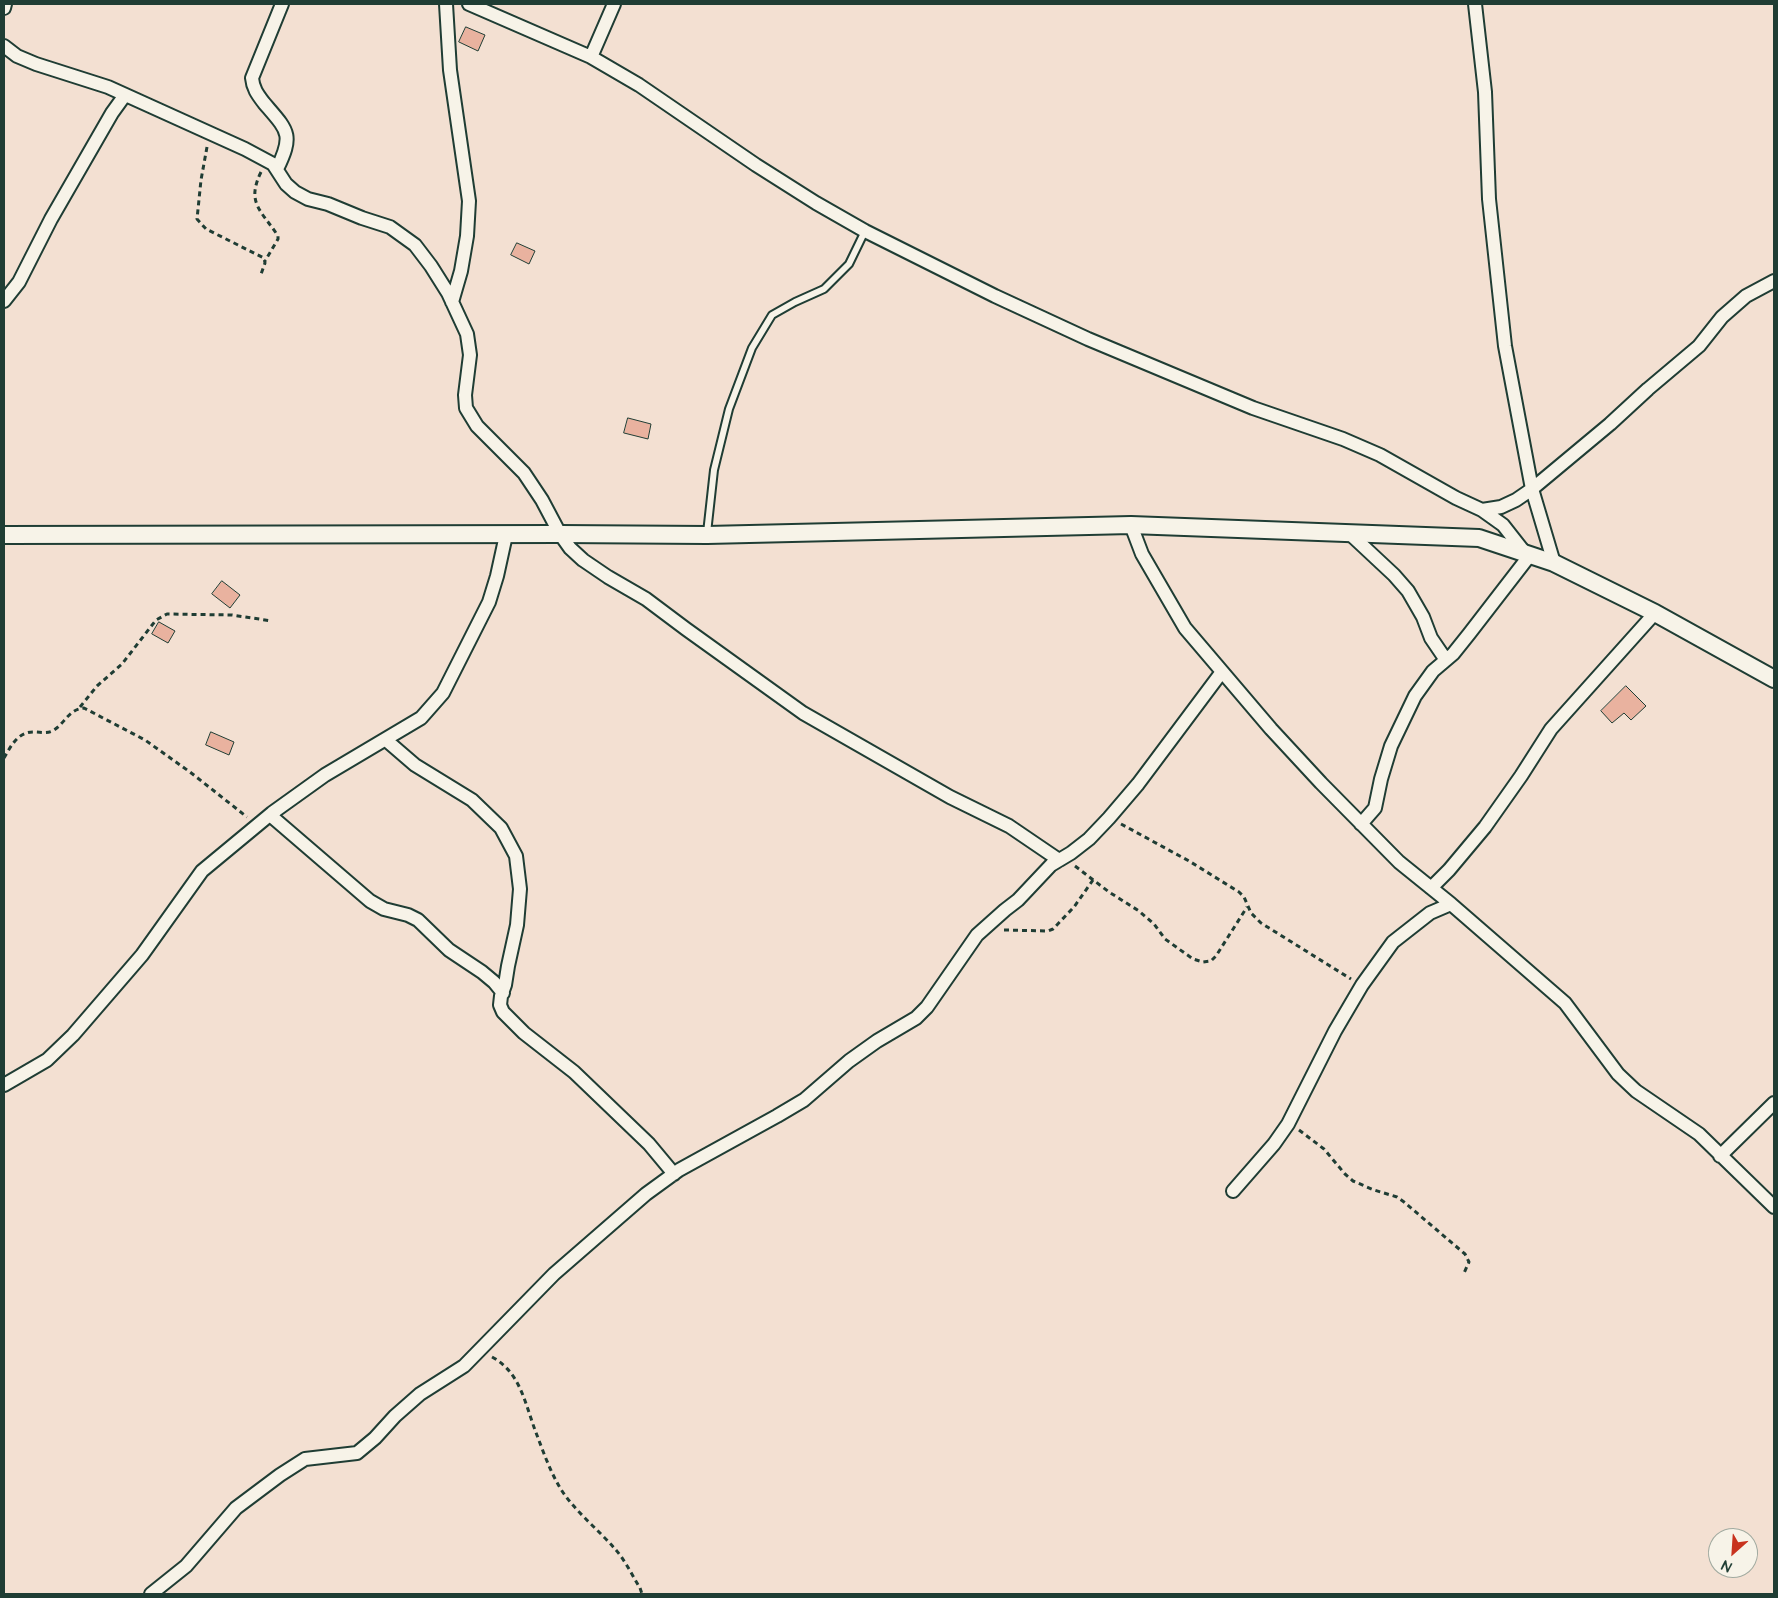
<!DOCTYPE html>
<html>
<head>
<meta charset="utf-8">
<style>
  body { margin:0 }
  #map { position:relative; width:1778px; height:1598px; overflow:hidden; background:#f3e0d2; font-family:"Architects Daughter",sans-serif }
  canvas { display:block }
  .frame { position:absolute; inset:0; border:5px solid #1f3d34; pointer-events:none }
  .north { position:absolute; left:1708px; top:1528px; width:50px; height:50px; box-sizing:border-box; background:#f7f3e8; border:1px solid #a1aaa0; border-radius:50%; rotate:206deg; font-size:14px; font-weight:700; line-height:20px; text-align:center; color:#1f3d34 }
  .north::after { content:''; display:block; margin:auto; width:18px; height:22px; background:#c8321e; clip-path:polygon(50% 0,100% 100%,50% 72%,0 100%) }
</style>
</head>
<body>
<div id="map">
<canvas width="1778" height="1598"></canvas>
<div class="frame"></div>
<div class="north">N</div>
</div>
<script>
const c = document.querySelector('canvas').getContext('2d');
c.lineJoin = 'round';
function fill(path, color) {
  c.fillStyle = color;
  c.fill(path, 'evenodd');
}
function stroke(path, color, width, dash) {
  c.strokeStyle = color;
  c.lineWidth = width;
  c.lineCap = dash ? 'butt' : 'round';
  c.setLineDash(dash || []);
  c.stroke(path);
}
const building = new Path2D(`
  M 466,27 L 485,35 L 478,51 L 459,42 Z
  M 517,243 L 535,251 L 529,264 L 511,255 Z
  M 628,418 L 651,424 L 648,439 L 624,433 Z
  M 222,581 L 240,595 L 230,608 L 212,594 Z
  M 159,622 L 175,631 L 168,643 L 152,634 Z
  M 1626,686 L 1646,706 L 1631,720 L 1624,713 L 1612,723 L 1601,711 Z
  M 211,732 L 234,742 L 229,755 L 206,745 Z`);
fill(building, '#e9b29f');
stroke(building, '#1f3d34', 1);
const service = new Path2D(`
  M 707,533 L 714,470 L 729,409 L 752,348 L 772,315 L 795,302 L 824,289 L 849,264 L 865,231`);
const minor = new Path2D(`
  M 446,4 L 450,70 L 469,201 L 467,236 L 461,271 L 452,302
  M 469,4 L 591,57 L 639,85 L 756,165 L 816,203 L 865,231 L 995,296 L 1088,339 L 1253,408 L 1343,439 L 1380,455 L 1456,498 L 1482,510 L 1503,525 L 1525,553
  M 1475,4 L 1485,92 L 1489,199 L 1505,346 L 1532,489 L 1554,563
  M 4,8 L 5,4
  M 4,46 L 17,56 L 36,64 L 108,87 L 245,149 L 273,164 L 286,184 L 295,192 L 308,199 L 328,204 L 362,218 L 390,227 L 415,245 L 431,266 L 448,293 L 467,334 L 470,355 L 465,395 L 466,408 L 477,426 L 524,473 L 542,500 L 560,534 L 570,548 L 583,560 L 608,577 L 646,599 L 686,629 L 803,713 L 950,797 L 1009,826 L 1059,860
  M 591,57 L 614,4
  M 277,169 C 294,134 288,131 264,103 C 258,95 253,89 252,78 L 282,4
  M 4,301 L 19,282 L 51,219 L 112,113 L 125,95
  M 1482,510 L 1501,507 L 1516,500 L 1532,489 L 1610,424 L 1648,389 L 1699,346 L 1722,317 L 1746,296 L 1774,281
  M 1131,525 L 1142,554 L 1185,628 L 1271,729 L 1321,783 L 1399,862 L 1451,904 L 1565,1003 L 1618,1074 L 1636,1091 L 1699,1134 L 1774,1207
  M 1348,532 L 1394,575 L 1408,591 L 1423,617 L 1431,638 L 1446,660
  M 386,740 L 415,765 L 472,800 L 501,828 L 516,856 L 520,889 L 517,925 L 508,966 L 505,985 L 501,996 L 500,1005 L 503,1012 L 524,1033 L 574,1072 L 649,1144 L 674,1174
  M 270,815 L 370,901 L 384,909 L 408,915 L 418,920 L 449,950 L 482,972 L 494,982 L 503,993
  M 1361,824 L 1375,808 L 1381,779 L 1391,746 L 1415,696 L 1433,671 L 1453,654 L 1469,634 L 1530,555
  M 1431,888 L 1449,870 L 1485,827 L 1521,776 L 1551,729 L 1655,613
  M 4,1085 L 47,1060 L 73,1035 L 142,955 L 202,871 L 272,813 L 325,775 L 421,718 L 443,693 L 489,602 L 497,576 L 506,535
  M 1720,1156 L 1774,1103
  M 1233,1191 L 1274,1144 L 1288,1124 L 1335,1031 L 1362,985 L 1393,942 L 1430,913 L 1451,904
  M 151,1594 L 186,1566 L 236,1508 L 280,1475 L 305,1459 L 357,1453 L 375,1438 L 395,1416 L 420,1394 L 464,1366 L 554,1274 L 646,1194 L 679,1170 L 777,1116 L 804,1100 L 849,1061 L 877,1041 L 916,1018 L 927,1007 L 977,935 L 1005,910 L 1018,900 L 1051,865 L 1071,853 L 1089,839 L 1109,818 L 1138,784 L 1221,673`);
const tertiary = new Path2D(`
  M 4,535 L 560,534 L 707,535 L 1131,525 L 1479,538 L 1554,563 L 1655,613 L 1774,679`);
stroke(service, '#1f3d34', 10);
stroke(minor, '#1f3d34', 16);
stroke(tertiary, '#1f3d34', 20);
stroke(new Path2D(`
  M 207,147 L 201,180 L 197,219 L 206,229 L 264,258 L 265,263 L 260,277
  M 261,172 C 246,203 261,210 278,236 L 278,239 L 265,261
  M 80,707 L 97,686 L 122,664 L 156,620 L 167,614 L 232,615 L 272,621
  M 4,758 C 11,746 18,731 35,732 C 41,732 48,734 54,730 C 65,723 69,709 84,708 L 145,740 L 190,772 L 247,817
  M 1121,824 L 1189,861 L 1239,892 L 1244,897 L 1251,913 L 1261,923 L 1351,979
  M 1075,866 L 1109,892 L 1139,911 L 1154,924 L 1165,939 L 1193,959 L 1203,962 L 1211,961 L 1216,956 L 1247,907
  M 1004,930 L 1048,931 L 1053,929 L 1074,907 L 1093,880
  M 1299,1130 L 1324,1149 L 1345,1174 L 1353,1181 L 1374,1190 L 1397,1197 L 1404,1202 L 1465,1254 L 1469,1262 L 1464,1273
  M 492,1357 C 520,1372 525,1403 535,1430 C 542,1448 549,1469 559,1486 C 572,1509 598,1529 615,1549 C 625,1560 632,1575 640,1588 L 642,1594`), '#1f3d34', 3, [5, 4]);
stroke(service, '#f7f3e8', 6);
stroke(minor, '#f7f3e8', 12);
stroke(tertiary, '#f7f3e8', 16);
</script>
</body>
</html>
